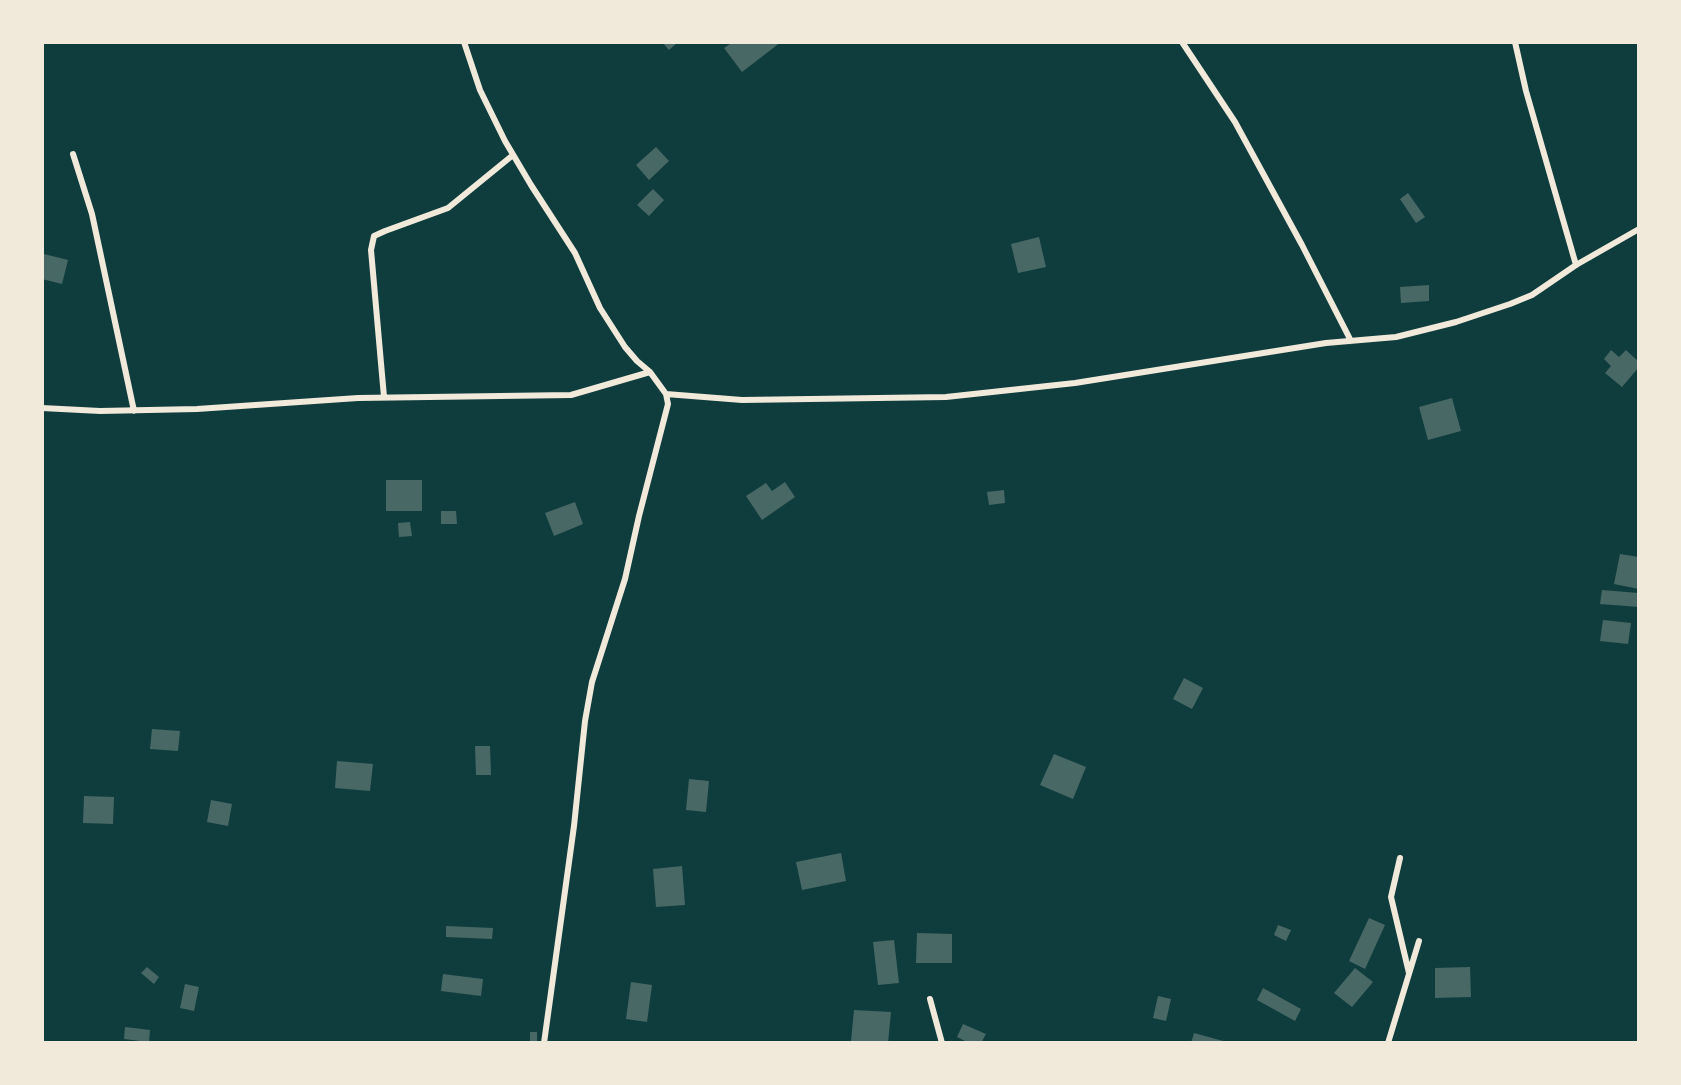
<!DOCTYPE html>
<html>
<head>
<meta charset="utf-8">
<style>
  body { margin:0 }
  #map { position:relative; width:1681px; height:1085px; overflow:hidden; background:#0f3d3e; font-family:Montserrat,sans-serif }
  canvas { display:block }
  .frame { position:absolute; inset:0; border:44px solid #f1e9da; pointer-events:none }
</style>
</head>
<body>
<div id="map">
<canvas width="1681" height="1085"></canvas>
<div class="frame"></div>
</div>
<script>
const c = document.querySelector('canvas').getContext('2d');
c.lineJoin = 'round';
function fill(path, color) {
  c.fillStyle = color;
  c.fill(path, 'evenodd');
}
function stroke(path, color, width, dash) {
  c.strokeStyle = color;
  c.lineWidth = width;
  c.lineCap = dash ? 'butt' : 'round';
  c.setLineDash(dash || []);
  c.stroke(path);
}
fill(new Path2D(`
  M 662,42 L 678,42 L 669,50 Z
  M 733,42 L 781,42 L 742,72 L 724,48 Z
  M 656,147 L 669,161 L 649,180 L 636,165 Z
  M 653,189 L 664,200 L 649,216 L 637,205 Z
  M 1408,193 L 1425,217 L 1416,223 L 1400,199 Z
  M 1039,237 L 1046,267 L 1018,273 L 1011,244 Z
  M 44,254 L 68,260 L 62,284 L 42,279 L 42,263 Z
  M 1429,285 L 1429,301 L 1401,303 L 1400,287 Z
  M 1611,350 L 1619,357 L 1626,350 L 1639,362 L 1639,367 L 1622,387 L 1605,373 L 1611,366 L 1604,359 Z
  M 1452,398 L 1461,431 L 1428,440 L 1419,407 Z
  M 386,480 L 422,480 L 422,511 L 386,511 Z
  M 785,482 L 795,497 L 762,520 L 746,496 L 766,483 L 772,491 Z
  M 1004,490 L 1005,503 L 989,505 L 987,492 Z
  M 575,502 L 583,524 L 554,536 L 545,513 Z
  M 441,511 L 456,511 L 457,524 L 441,524 Z
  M 410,522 L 412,536 L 399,537 L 398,523 Z
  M 1620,554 L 1639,557 L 1639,589 L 1614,584 Z
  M 1602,590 L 1639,593 L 1639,607 L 1600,604 Z
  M 1603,620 L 1631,623 L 1628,644 L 1600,641 Z
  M 1184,678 L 1203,688 L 1192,709 L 1173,699 Z
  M 152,729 L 180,731 L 178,751 L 150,749 Z
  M 475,746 L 490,746 L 491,775 L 476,775 Z
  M 1054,754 L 1086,767 L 1073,799 L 1040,785 Z
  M 337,761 L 373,764 L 370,791 L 335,788 Z
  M 689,779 L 709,781 L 706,812 L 686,810 Z
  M 84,796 L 114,797 L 113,824 L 83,823 Z
  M 211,800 L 232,804 L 228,826 L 207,822 Z
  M 841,853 L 846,881 L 802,890 L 796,862 Z
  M 682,866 L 685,905 L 656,907 L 653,869 Z
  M 1369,918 L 1385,925 L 1365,969 L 1349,961 Z
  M 1278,925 L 1291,930 L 1286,941 L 1274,935 Z
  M 446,926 L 493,928 L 492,939 L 446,937 Z
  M 917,933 L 952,934 L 952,963 L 916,963 Z
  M 894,940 L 899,983 L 878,985 L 873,942 Z
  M 147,967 L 159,977 L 154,984 L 141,973 Z
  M 1470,967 L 1471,997 L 1435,998 L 1435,968 Z
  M 1355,968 L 1373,982 L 1352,1007 L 1334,993 Z
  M 443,974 L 483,979 L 481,996 L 441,991 Z
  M 631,982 L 652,985 L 647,1022 L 626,1019 Z
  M 185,984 L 199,987 L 194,1011 L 180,1008 Z
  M 1263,988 L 1301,1009 L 1295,1021 L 1257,1000 Z
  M 1158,996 L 1171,999 L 1166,1021 L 1153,1018 Z
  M 854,1010 L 891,1012 L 888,1043 L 851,1041 Z
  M 963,1024 L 986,1034 L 981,1043 L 969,1043 L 957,1037 Z
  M 125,1027 L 150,1030 L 149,1042 L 124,1039 Z
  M 530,1032 L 537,1032 L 537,1043 L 530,1043 Z
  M 1194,1033 L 1227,1042 L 1227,1043 L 1191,1043 Z`), '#486865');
stroke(new Path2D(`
  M 464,42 L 480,90 L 505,141 L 531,185 L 575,253 L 600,308 L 625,347 L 637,361 L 650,372 L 666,394 L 668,404 L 639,516 L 625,579 L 592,682 L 585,721 L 574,826 L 544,1043
  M 1182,42 L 1235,122 L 1302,245 L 1351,341
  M 1515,42 L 1526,91 L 1576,265
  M 73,154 L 92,214 L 134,411
  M 666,394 L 742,400 L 946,397 L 1075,383 L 1326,343 L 1396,337 L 1456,322 L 1510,304 L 1532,295 L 1576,265 L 1639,229
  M 384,397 L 371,250 L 374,236 L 385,231 L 448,208 L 513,155
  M 42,408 L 100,411 L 197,409 L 358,398 L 571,395 L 650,372
  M 1400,858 L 1391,897 L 1409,973
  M 930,999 L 942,1043
  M 1388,1043 L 1419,941`), '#f1e9da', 6);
</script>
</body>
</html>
